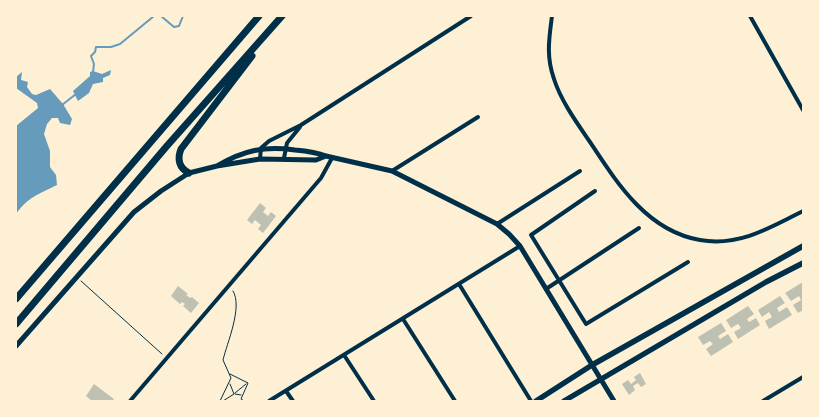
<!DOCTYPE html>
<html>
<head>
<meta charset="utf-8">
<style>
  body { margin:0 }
  #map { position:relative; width:819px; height:417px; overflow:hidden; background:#fdf0d5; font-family:Mulish,sans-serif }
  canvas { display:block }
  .frame { position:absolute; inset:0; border:17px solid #fdf0d5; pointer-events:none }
</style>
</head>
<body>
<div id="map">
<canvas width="819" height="417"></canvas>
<div class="frame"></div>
</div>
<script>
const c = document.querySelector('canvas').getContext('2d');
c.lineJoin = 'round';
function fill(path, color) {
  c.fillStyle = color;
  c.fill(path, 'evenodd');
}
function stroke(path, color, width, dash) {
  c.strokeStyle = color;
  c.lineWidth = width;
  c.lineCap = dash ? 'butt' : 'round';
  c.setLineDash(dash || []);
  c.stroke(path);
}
fill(new Path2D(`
  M 111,70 L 110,75 L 103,78 L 103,82 L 93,84 L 89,93 L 78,101 L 73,91 L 90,76 L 90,72 L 93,71 L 102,74 Z
  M 22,72 L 21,80 L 28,82 L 27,87 L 32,94 L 36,95 L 50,89 L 63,104 L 72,119 L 70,125 L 60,123 L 58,118 L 52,118 L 47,124 L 44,134 L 50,151 L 50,167 L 56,175 L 57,185 C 39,194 28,197 16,214 L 16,126 L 38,108 L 37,103 L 16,88 L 16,77 Z`), '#669bbc');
stroke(new Path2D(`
  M 161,16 L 174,27 L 179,26 L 183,16
  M 93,72 L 94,64 L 91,56 L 95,52 L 96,47 L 111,47 L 120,44 L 154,16
  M 62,105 L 76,94`), '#669bbc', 2);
fill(new Path2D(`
  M 260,203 L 266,208 L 263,212 L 268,216 L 271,212 L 276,216 L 263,233 L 258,229 L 261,225 L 255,220 L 252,224 L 247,220 Z
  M 803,282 L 803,310 L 798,313 L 793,305 L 801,300 L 799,296 L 791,301 L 785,293 Z
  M 178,286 L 188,294 L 186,295 L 190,298 L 192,297 L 199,303 L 191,313 L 183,306 L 185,304 L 182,302 L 180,304 L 171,296 Z
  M 780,296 L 785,303 L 777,308 L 779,312 L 787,307 L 792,315 L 769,329 L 765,321 L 772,317 L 769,312 L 762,317 L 758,310 Z
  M 748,306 L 754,314 L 747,319 L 749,322 L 756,318 L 760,325 L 738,339 L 734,332 L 741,328 L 738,324 L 731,328 L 726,320 Z
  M 721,323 L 726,331 L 718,336 L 720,339 L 728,334 L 733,342 L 711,356 L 706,349 L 713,344 L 710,341 L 703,345 L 698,337 Z
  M 640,373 L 646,384 L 641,387 L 638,383 L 633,386 L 635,390 L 629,395 L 622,384 L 628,380 L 631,384 L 636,380 L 634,377 Z
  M 94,384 L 114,399 L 112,401 L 92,401 L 86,396 Z`), '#bec0b2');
stroke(new Path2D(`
  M 81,281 L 162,354
  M 230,374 L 248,383 L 241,399 L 244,401
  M 235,393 L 246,384
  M 235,394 L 241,395
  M 220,401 L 231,378 L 223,360 C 227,343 243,307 233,291
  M 223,401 L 234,394 L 230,384`), '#003049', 1);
stroke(new Path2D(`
  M 552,16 C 549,39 546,56 554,79 C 561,101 577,123 590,142 C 617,183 647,231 700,240 C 738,247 770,228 803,211
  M 750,16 L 803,110
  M 284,158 L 287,143 L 300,127
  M 260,159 L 261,148 L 269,141 L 301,125 L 471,16
  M 392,171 L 478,117
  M 595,191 L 531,235 L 586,324 L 688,262
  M 497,224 L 580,171
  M 459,284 L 531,401
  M 546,289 L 639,228
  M 403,319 L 455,401
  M 344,355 L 374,401
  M 286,391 L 293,401
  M 130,401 L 321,178 L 332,158
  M 269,401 L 520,246
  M 763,401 L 803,377`), '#003049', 4);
stroke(new Path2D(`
  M 217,166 C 244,150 264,146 295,150 C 306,151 316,152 326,156 L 392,171 L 497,224 L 509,234 L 520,246 L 614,401
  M 16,346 L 134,212 L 161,191 L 189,173 L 217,166 L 260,159 L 316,160 L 326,156`), '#003049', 5);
stroke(new Path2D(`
  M 536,401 L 592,365 L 803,246
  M 564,401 L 766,282 L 803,263`), '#003049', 5.5);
stroke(new Path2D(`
  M 189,173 C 179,168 177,159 181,149 L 252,56
  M 16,299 L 259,16
  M 16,324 L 166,147 L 282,16`), '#003049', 7);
</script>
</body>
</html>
